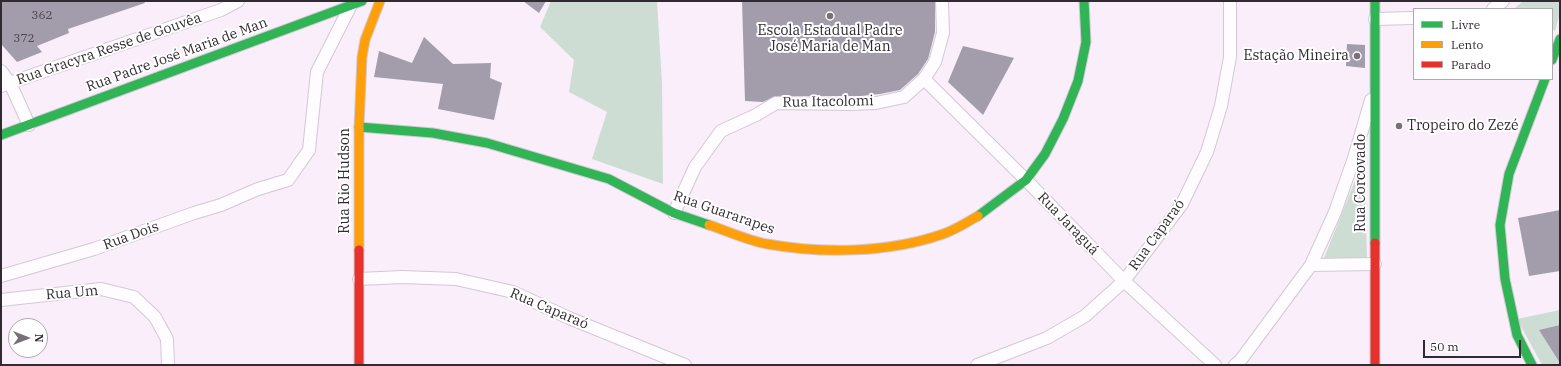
<!DOCTYPE html>
<html>
<head>
<meta charset="utf-8">
<style>
  body { margin:0 }
  #map { position:relative; width:1561px; height:366px; overflow:hidden; background:#f9eefa; font-family:"IBM Plex Serif",serif }
  canvas { display:block }
  .frame { position:absolute; inset:0; border:2px solid #322a33; pointer-events:none }
  .legend { position:absolute; left:1413px; top:8px; width:140px; height:72px; box-sizing:border-box; background:#fff; border:1px solid #adaaad; margin:0; padding:5px 7px; list-style:none; font-size:12px; color:#322a33 }
  .legend li { display:flex; align-items:center; gap:8px; height:20px }
  .legend b { width:20px; border:1px solid #adaaad }
  .north { position:absolute; left:8px; top:318px; width:40px; height:40px; box-sizing:border-box; background:#fff; border:1px solid #adaaad; border-radius:50%; rotate:90deg; font-size:11px; font-weight:700; line-height:16px; text-align:center; color:#322a33 }
  .north::after { content:''; display:block; margin:auto; width:14px; height:18px; background:#786f79; clip-path:polygon(50% 0,100% 100%,50% 72%,0 100%) }
  .scale { position:absolute; left:1423px; top:340px; width:98px; height:18px; box-sizing:border-box; border:2px solid #322a33; border-top:0; padding-left:5px; font-size:12px; line-height:14px; white-space:nowrap; color:#322a33; -webkit-text-stroke:3px #fff; paint-order:stroke }
</style>
</head>
<body>
<div id="map">
<canvas width="1561" height="366"></canvas>
<div class="frame"></div>
<ul class="legend">
<li><b style="height:5px;background:#30b455"></b>Livre</li>
<li><b style="height:5px;background:#ff9f0a"></b>Lento</li>
<li><b style="height:5px;background:#e5322d"></b>Parado</li>
</ul>
<div class="north">N</div>
<div class="scale">50 m</div>
</div>
<script>
const c = document.querySelector('canvas').getContext('2d');
c.lineJoin = 'round';
function fill(path, color) {
  c.fillStyle = color;
  c.fill(path, 'evenodd');
}
function stroke(path, color, width, dash) {
  c.strokeStyle = color;
  c.lineWidth = width;
  c.lineCap = dash ? 'butt' : 'round';
  c.setLineDash(dash || []);
  c.stroke(path);
}
function drawText(font, color, halo, rows, align = 'center') {
  c.font = font + ' "IBM Plex Serif",serif';
  c.lineWidth = 4;
  c.setLineDash([]);
  c.textBaseline = 'middle';
  c.strokeStyle = halo;
  c.fillStyle = color;
  for (const [text, x, y, turn = 0] of rows) {
    c.save();
    c.translate(x, y);
    c.rotate((+turn || 0) * Math.PI / 180);
    c.textAlign = isNaN(turn) ? turn : align;
    if (halo) c.strokeText(text, 0, 0);
    c.fillText(text, 0, 0);
    c.restore();
  }
}
fill(new Path2D(`
  M 551,1 L 657,1 L 662,83 L 663,184 L 592,159 L 607,112 L 569,92 L 574,60 L 540,27 Z
  M 1523,1 L 1560,1 L 1560,13 L 1555,31 L 1552,29 L 1552,9 L 1514,9 Z
  M 1364,158 L 1367,258 L 1324,258 Z
  M 1560,310 L 1560,365 L 1542,365 L 1517,319 Z`), '#ceddd4');
fill(new Path2D(`
  M 1,1 L 144,1 L 145,3 L 68,29 L 69,33 L 37,46 L 42,52 L 17,62 L 1,44 Z
  M 523,1 L 546,1 L 539,13 Z
  M 742,1 L 935,1 L 935,32 L 928,59 L 918,74 L 900,90 L 880,94 L 861,96 L 776,96 L 763,102 L 745,101 Z
  M 424,37 L 453,64 L 491,63 L 490,78 L 502,83 L 494,120 L 438,109 L 443,84 L 374,77 L 379,51 L 412,63 Z
  M 1347,44 L 1365,45 L 1365,68 L 1346,66 Z
  M 963,46 L 1014,58 L 983,115 L 948,82 Z
  M 1560,210 L 1560,271 L 1529,276 L 1518,218 Z
  M 1560,325 L 1560,363 L 1539,330 Z`), '#a39dab');
const street = new Path2D(`
  M 1493,9 L 1503,1
  M 1375,19 L 1414,18
  M 1,71 L 10,83 L 29,125
  M 924,79 L 1026,180 L 1124,281 L 1215,365
  M 1,86 L 221,10 L 238,1
  M 674,213 L 695,167 L 721,131 L 756,115 L 776,103 L 849,104 L 876,103 L 904,97 L 924,79 L 935,62 L 943,33 L 942,1
  M 1311,265 L 1375,264
  M 1,276 L 94,249 L 194,213 L 221,205 L 258,189 L 288,180 L 309,150 L 317,72 L 351,5
  M 359,279 L 402,277 L 456,279 L 513,292 L 569,318 L 685,365
  M 1,300 L 101,289 L 134,297 L 155,317 L 167,339 L 168,365
  M 977,365 L 1047,338 L 1085,316 L 1124,281 L 1182,204 L 1207,152 L 1221,106 L 1230,57 L 1230,1
  M 1235,365 L 1240,361 L 1311,265 L 1335,212 L 1354,158 L 1371,100`);
const fast = new Path2D(`
  M 1375,1 L 1375,243
  M 1552,60 L 1560,39
  M 359,127 L 433,133 L 487,143 L 609,179 L 674,213 L 709,225
  M 1,135 L 362,1
  M 978,216 L 1026,180 L 1045,154 L 1063,119 L 1078,81 L 1086,42 L 1084,1
  M 1532,365 L 1517,335 L 1505,279 L 1500,225 L 1509,174 L 1545,79`);
const slow = new Path2D(`
  M 709,225 C 727,231 749,241 767,244 C 823,254 889,253 943,234 C 955,230 967,222 978,216
  M 359,250 L 359,127 L 362,57 L 365,40 L 380,1`);
const jam = new Path2D(`
  M 1375,243 L 1375,365
  M 359,250 L 359,365`);
stroke(street, '#d2c9d3', 14);
stroke(fast, '#d2c9d3', 11);
stroke(slow, '#d2c9d3', 11);
stroke(jam, '#d2c9d3', 11);
stroke(street, '#fefcfe', 12);
stroke(fast, '#30b455', 9);
stroke(slow, '#ff9f0a', 9);
stroke(jam, '#e5322d', 9);
for (const [x, y, r, color] of [
  [830,16,4,"#786f79"],
  [1357,56,4,"#786f79"],
  [1399,126,4,"#786f79"]
]) {
  const dot = new Path2D();
  dot.arc(x, y, r, 0, 2 * Math.PI);
  c.fillStyle = color;
  c.fill(dot);
  stroke(dot, '#fff', 1.5);
}
drawText('12px', '#4e4751', null, [
  ["362",42,16],
  ["372",24,39]
]);
drawText('14px', '#322a33', '#fff', [
  ["Escola Estadual Padre",830,31],
  ["José Maria de Man",830,47],
  ["Estação Mineira",1349,56,"right"],
  ["Tropeiro do Zezé",1407,126,"left"]
]);
drawText('14px', '#322a33', '#fff', [
  ["Rua Gracyra Resse de Gouvêa",109,49,-19],
  ["Rua Padre José Maria de Man",177,55,-20],
  ["Rua Itacolomi",828,102,-1],
  ["Rua Rio Hudson",345,181,-90],
  ["Rua Corcovado",1361,183,-90],
  ["Rua Guararapes",724,213,19],
  ["Rua Jaraguá",1068,224,46],
  ["Rua Caparaó",1157,235,-54],
  ["Rua Dois",131,236,-20],
  ["Rua Um",72,293,-5],
  ["Rua Caparaó",549,309,23]
]);
</script>
</body>
</html>
